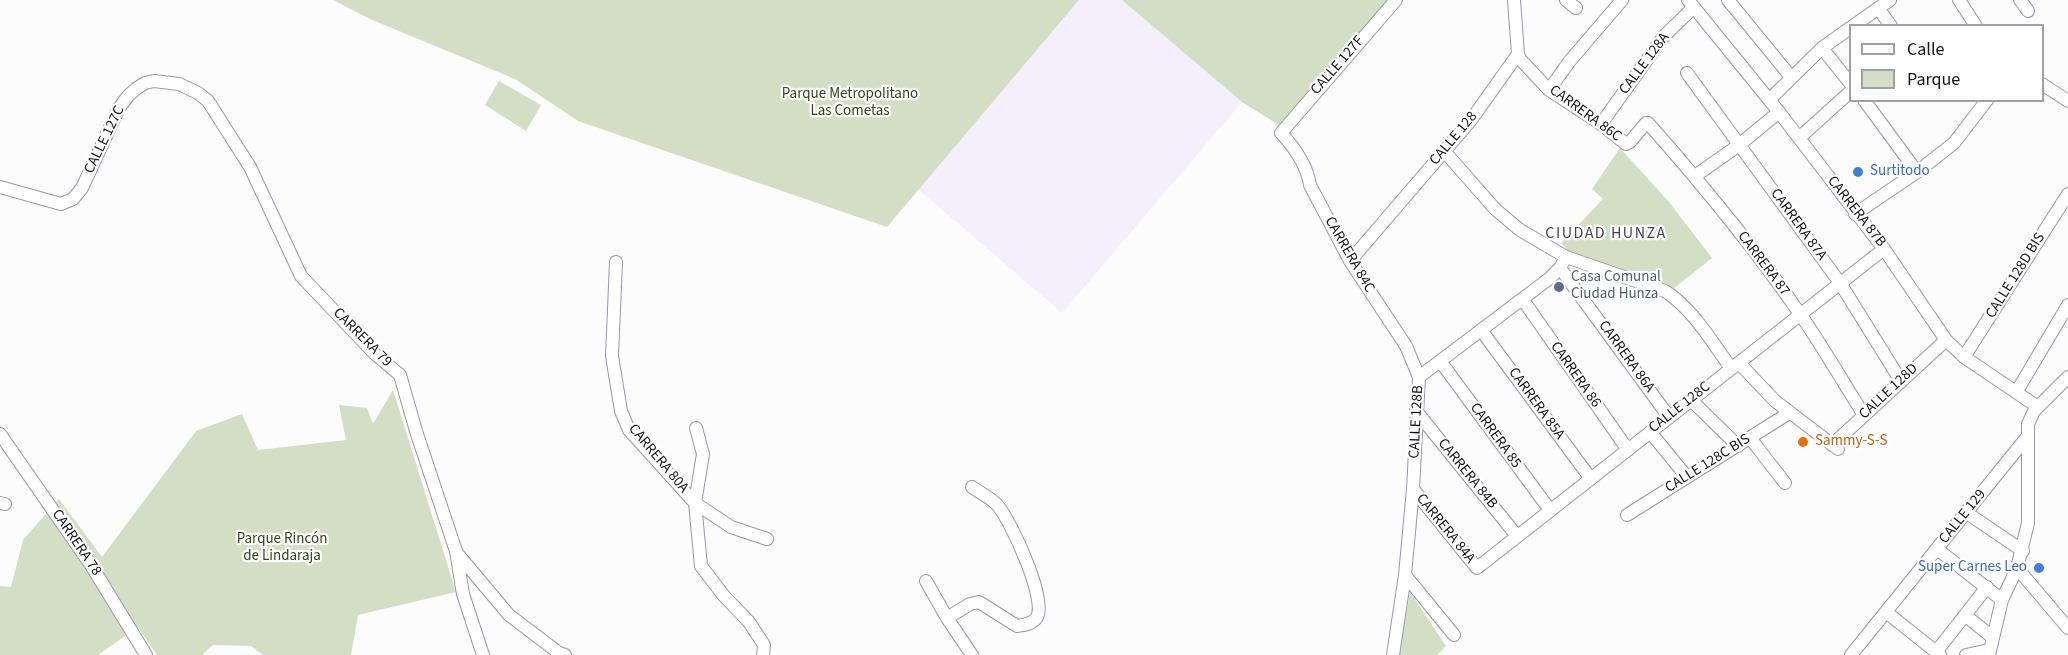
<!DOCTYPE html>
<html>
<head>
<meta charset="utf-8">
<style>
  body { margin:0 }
  #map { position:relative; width:2068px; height:655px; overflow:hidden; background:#fbfcfb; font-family:"Source Sans 3",sans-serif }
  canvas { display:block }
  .legend { position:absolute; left:1849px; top:24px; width:195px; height:78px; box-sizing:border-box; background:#fff; border:2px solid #a1a0a4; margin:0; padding:8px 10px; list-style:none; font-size:18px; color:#15121b }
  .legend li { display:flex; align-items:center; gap:12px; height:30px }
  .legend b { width:30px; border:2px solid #a1a0a4 }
</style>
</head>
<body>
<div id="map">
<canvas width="2068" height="655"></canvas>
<ul class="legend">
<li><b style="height:8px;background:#fff"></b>Calle</li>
<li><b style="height:16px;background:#d3dec4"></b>Parque</li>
</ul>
</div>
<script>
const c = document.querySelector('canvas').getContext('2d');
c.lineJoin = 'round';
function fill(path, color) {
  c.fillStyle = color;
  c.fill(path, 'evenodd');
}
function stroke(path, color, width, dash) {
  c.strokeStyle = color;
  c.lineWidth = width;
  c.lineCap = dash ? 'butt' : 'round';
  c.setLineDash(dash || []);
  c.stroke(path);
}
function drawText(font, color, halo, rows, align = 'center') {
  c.font = font + ' "Source Sans 3",sans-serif';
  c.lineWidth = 4.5;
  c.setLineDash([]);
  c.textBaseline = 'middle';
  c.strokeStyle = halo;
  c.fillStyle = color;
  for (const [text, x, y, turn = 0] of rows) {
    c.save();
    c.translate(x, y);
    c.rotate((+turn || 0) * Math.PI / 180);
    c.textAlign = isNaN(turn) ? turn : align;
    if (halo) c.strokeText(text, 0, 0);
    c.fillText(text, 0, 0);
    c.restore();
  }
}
fill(new Path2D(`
  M 1079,0 L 1122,0 L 1242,102 L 1062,313 L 918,189 Z`), '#f3effc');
fill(new Path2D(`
  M 333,0 L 1079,0 L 887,227 L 578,121 L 515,79 L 370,19 Z
  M 1122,0 L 1395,0 L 1287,130 L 1242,102 Z
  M 499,81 L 541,105 L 526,131 L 485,105 Z
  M 1620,148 L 1669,202 L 1712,258 L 1673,289 L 1569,252 L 1561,243 L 1603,199 L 1592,189 Z
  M 393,390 L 456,592 L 358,615 L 351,655 L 263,655 L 251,646 L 213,645 L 202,655 L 157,655 L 138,627 L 98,655 L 0,655 L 0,586 L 11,587 L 23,540 L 59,499 L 102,557 L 196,431 L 242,414 L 258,450 L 346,440 L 339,405 L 367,408 L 373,424 Z
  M 1410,592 L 1446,646 L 1437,655 L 1399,655 Z`), '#d3dec4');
const street = new Path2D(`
  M 1396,0 L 1281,133 C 1294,147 1307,166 1310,185 L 1350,261 L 1406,346 L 1419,377
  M 1566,0 L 1576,8
  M 1688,0 L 1779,112 L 1884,249 L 1946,340 L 1964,357 L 2038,407
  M 1728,0 L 1791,77
  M 1959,0 L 1976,26
  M 2020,0 L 2028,11
  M 1878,8 L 1891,26
  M 1853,26 L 1890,0
  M 1822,48 L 1850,83
  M 1518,54 L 1520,59 L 1549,90 L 1601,124 L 1626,144 L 1630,142 L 1646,123 L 1648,123 C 1702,184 1754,247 1800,314 C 1823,347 1843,382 1864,415
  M 1687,73 L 1840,283 L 1901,381
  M 2042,84 L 2068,101
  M 1549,90 L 1569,62 L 1622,0
  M 1769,100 L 1822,48 L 1850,28
  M 1864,100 L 1917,172
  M 1601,124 L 1664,36 L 1694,7
  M 1799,138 L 1850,92
  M 1445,152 L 1495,209 L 1520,230 L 1566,257 L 1665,291 C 1693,309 1712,342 1731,368
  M 1695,176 L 1739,145 L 1779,112
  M 0,187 L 61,204 L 73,199 L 82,188 L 119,108 L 128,96 L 137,88 L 145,83 L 154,81 L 179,84 L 198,93 L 208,101 L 250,167 L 301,276 L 374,353 L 400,375 L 416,431 L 456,551 L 463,594 L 483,655
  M 1855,214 L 1917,172 L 1954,143 L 1987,100
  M 1350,261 L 1471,120 L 1518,54 L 1514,0
  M 616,262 L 612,356 L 621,411 L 629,430 L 695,503 L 731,527 L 767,539
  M 1560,268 L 1669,417
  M 1523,300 L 1628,450
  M 1481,330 L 1591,479
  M 1964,357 L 2068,194
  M 1440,361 L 1550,510
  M 1739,363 L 1775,401 L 1838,449
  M 2017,391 L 2068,305
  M 1691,400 L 1738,446
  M 1416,411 L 1517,536
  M 696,428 L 703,454 L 695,503 L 701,566 L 724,596 L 749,622 L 764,645 L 763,655
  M 1650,432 L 1687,477
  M 0,434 L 91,565 L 146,655
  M 1750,438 L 1785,483
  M 1832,445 L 1946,340
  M 1413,489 L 1477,568 L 1884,249
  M 0,503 L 5,504
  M 1967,513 L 2023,551
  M 1627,515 L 1789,413
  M 1937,549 L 2002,600
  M 456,552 L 509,615 L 559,653 L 565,655
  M 2017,568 L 2068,628
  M 1405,575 L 1454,635
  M 926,581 L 947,618 L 972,655
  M 1886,612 L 1940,655
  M 1965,615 L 1992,637
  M 947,618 L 970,604 L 979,602 L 1017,626 C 1024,625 1033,624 1037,617 C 1047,599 1011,521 998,506 C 992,498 980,493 972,487
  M 1936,652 L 1987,587
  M 1393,655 L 1405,575 L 1413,489 L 1419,377 L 1550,278 L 1560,268 L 1566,257
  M 1851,655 L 2027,437
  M 1966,655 L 1989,650
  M 1989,655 L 2002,600 L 2017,568 L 2028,523 L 2028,424 L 2034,411 L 2068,377`);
stroke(street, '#9b94ad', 14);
stroke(street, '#fff', 12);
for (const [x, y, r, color] of [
  [1858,172,6,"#3f7fe0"],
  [1559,287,6,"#5c6f8a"],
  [1803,442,6,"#e8710a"],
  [2039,568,6,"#3f7fe0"]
]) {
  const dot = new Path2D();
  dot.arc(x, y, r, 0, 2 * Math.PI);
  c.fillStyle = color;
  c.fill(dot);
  stroke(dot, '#fff', 2);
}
drawText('15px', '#15121b', '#fff', [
  ["CALLE 128A",1645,64,-53],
  ["CALLE 127F",1338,66,-49],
  ["CARRERA 86C",1585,114,36],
  ["CALLE 128",1454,139,-50],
  ["CALLE 127C",105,140,-64],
  ["CARRERA 87B",1856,212,52],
  ["CARRERA 87A",1798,225,54],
  ["CARRERA 84C",1349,255,60],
  ["CARRERA 87",1763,264,53],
  ["CALLE 128D BIS",2016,276,-58],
  ["CARRERA 79",362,338,45],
  ["CARRERA 86A",1626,357,54],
  ["CARRERA 86",1575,375,55],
  ["CALLE 128D",1889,392,-43],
  ["CARRERA 85A",1536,404,54],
  ["CALLE 128C",1680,408,-38],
  ["CALLE 128B",1417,422,-87],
  ["CARRERA 85",1495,436,54],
  ["CARRERA 80A",658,459,50],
  ["CALLE 128C BIS",1708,464,-32],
  ["CARRERA 84B",1467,474,51],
  ["CALLE 129",1963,517,-51],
  ["CARRERA 84A",1445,529,51],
  ["CARRERA 78",76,543,56]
]);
drawText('15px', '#344416', '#fff', [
  ["Parque Metropolitano",850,95],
  ["Las Cometas",850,112],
  ["Parque Rincón",282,540],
  ["de Lindaraja",282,557]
]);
drawText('15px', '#366cbe', '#fff', [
  ["Surtitodo",1870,172],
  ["Super Carnes Leo",2027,568,"right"]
], 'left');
drawText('15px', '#4e5e75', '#fff', [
  ["Casa Comunal",1571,278],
  ["Ciudad Hunza",1571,295]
], 'left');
drawText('15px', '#c56008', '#fff', [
  ["Sammy-S-S",1815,442]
], 'left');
c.letterSpacing = '1.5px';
drawText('16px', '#464055', '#fff', [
  ["CIUDAD HUNZA",1606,234]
]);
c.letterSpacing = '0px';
</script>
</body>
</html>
